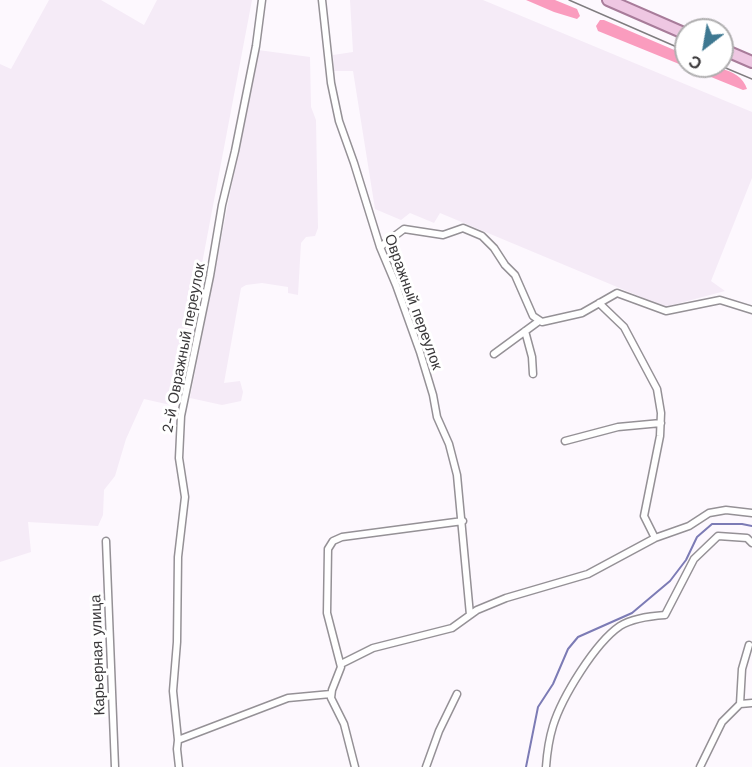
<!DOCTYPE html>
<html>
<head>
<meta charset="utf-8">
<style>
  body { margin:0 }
  #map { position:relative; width:752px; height:767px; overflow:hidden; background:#fdf8fe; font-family:"Work Sans",sans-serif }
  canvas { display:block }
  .north { position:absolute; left:674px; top:18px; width:60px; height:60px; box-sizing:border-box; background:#fff; border:2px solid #b0afb0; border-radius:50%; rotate:211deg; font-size:16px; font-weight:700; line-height:24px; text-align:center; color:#393739 }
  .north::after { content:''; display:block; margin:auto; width:21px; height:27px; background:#3e7891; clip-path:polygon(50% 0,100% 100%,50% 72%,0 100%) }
</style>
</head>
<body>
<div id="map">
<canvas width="752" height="767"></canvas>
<div class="north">С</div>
</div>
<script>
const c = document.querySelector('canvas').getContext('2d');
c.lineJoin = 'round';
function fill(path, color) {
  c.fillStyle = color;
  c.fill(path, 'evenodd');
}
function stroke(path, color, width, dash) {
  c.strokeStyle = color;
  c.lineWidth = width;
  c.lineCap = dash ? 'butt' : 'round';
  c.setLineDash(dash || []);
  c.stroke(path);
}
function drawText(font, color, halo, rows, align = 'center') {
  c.font = font + ' "Work Sans",sans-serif';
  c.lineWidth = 6;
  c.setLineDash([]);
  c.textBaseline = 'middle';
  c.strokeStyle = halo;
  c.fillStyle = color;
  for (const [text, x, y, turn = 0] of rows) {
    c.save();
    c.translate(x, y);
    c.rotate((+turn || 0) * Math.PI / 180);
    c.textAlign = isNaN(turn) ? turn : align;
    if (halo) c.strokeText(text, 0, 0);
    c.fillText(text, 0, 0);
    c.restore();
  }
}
fill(new Path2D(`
  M 49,0 L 101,0 L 144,25 L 157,0 L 252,0 L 175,406 L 144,399 L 126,439 L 115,476 L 104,490 L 103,515 L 98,526 L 28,522 L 31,552 L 0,562 L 0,64 L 11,69 Z
  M 350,0 L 483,0 L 752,112 L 752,178 L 711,281 L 725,291 L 665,307 L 440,213 L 434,223 L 410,213 L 401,220 L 375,209 L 353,71 L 334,71 L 333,55 L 353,52 Z
  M 258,50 L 310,57 L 311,107 L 316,120 L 318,228 L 315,236 L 306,237 L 301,243 L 298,295 L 288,293 L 288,287 L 262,283 L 246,285 L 241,288 L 224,383 L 240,381 L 243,392 L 241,401 L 222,405 L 190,398 Z`), '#f5ebf7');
fill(new Path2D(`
  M 526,0 L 555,0 L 577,9 L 580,16 L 577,19 L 554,12 Z
  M 600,20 L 604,20 L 686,55 L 686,66 C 706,66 740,66 747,89 L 743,90 L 598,31 L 596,26 Z`), '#fa9cbe');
stroke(new Path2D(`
  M 526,767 L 538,707 L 553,684 L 568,649 L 578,637 L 632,613 L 670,581 L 686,560 L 697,537 L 712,524 L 742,524 L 752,526`), '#7c7bb5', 2);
const minor = new Path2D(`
  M 322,0 L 331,83 L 339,121 L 354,163 L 380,247 L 396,285 L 420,352 L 433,395 L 437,417 L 449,444 L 457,475 L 470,615
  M 380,247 L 404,229 L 443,235 L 463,228 L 482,236 L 494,248 L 505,265 L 515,275 L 533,316 L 542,322 L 582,313 L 617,293 L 666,311 L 720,300 L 752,310
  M 599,303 L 624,327 L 657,389 L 661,413 L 660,436 L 644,516 L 655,538
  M 525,331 L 532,357 L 533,374
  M 494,354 L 539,321
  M 565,441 L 618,427 L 661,423
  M 106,541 L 115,767
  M 341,664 L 373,648 L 452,628 L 477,610 L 506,598 L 588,574 L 655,538 L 689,526 L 709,513 L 726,510 L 752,513
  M 740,704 L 742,669 L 749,645
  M 178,740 L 288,698 L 331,694
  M 179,767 L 177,749 L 178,740 L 173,691 L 177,642 L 178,557 L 185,497 L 179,458 L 181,416 L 210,276 L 222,205 L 235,151 L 256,46 L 262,0
  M 355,767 L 344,724 L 331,698 L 332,690 L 341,667 L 327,613 L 328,549 L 333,541 L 342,537 L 463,521
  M 426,767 L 439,731 L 457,694
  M 546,767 C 547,753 549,739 553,726 C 562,697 595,643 620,626 C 633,618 650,616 665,615 L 694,559 L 718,536 L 747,538 L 752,543
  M 700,767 L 722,722 L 740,704 L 752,703`);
const primary = new Path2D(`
  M 608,0 L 686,34
  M 722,49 L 752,62`);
stroke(minor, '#959196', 9);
stroke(primary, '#a87c9a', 14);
stroke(minor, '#fff', 6);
stroke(primary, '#eec7e2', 10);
stroke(new Path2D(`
  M 569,0 L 686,51
  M 721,66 L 752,79`), '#7f7c7f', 1.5);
drawText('15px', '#393739', '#fff', [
  ["Овражный переулок",413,302,70],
  ["2-й Овражный переулок",184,348,-79],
  ["Карьерная улица",98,655,-92]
]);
</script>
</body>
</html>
